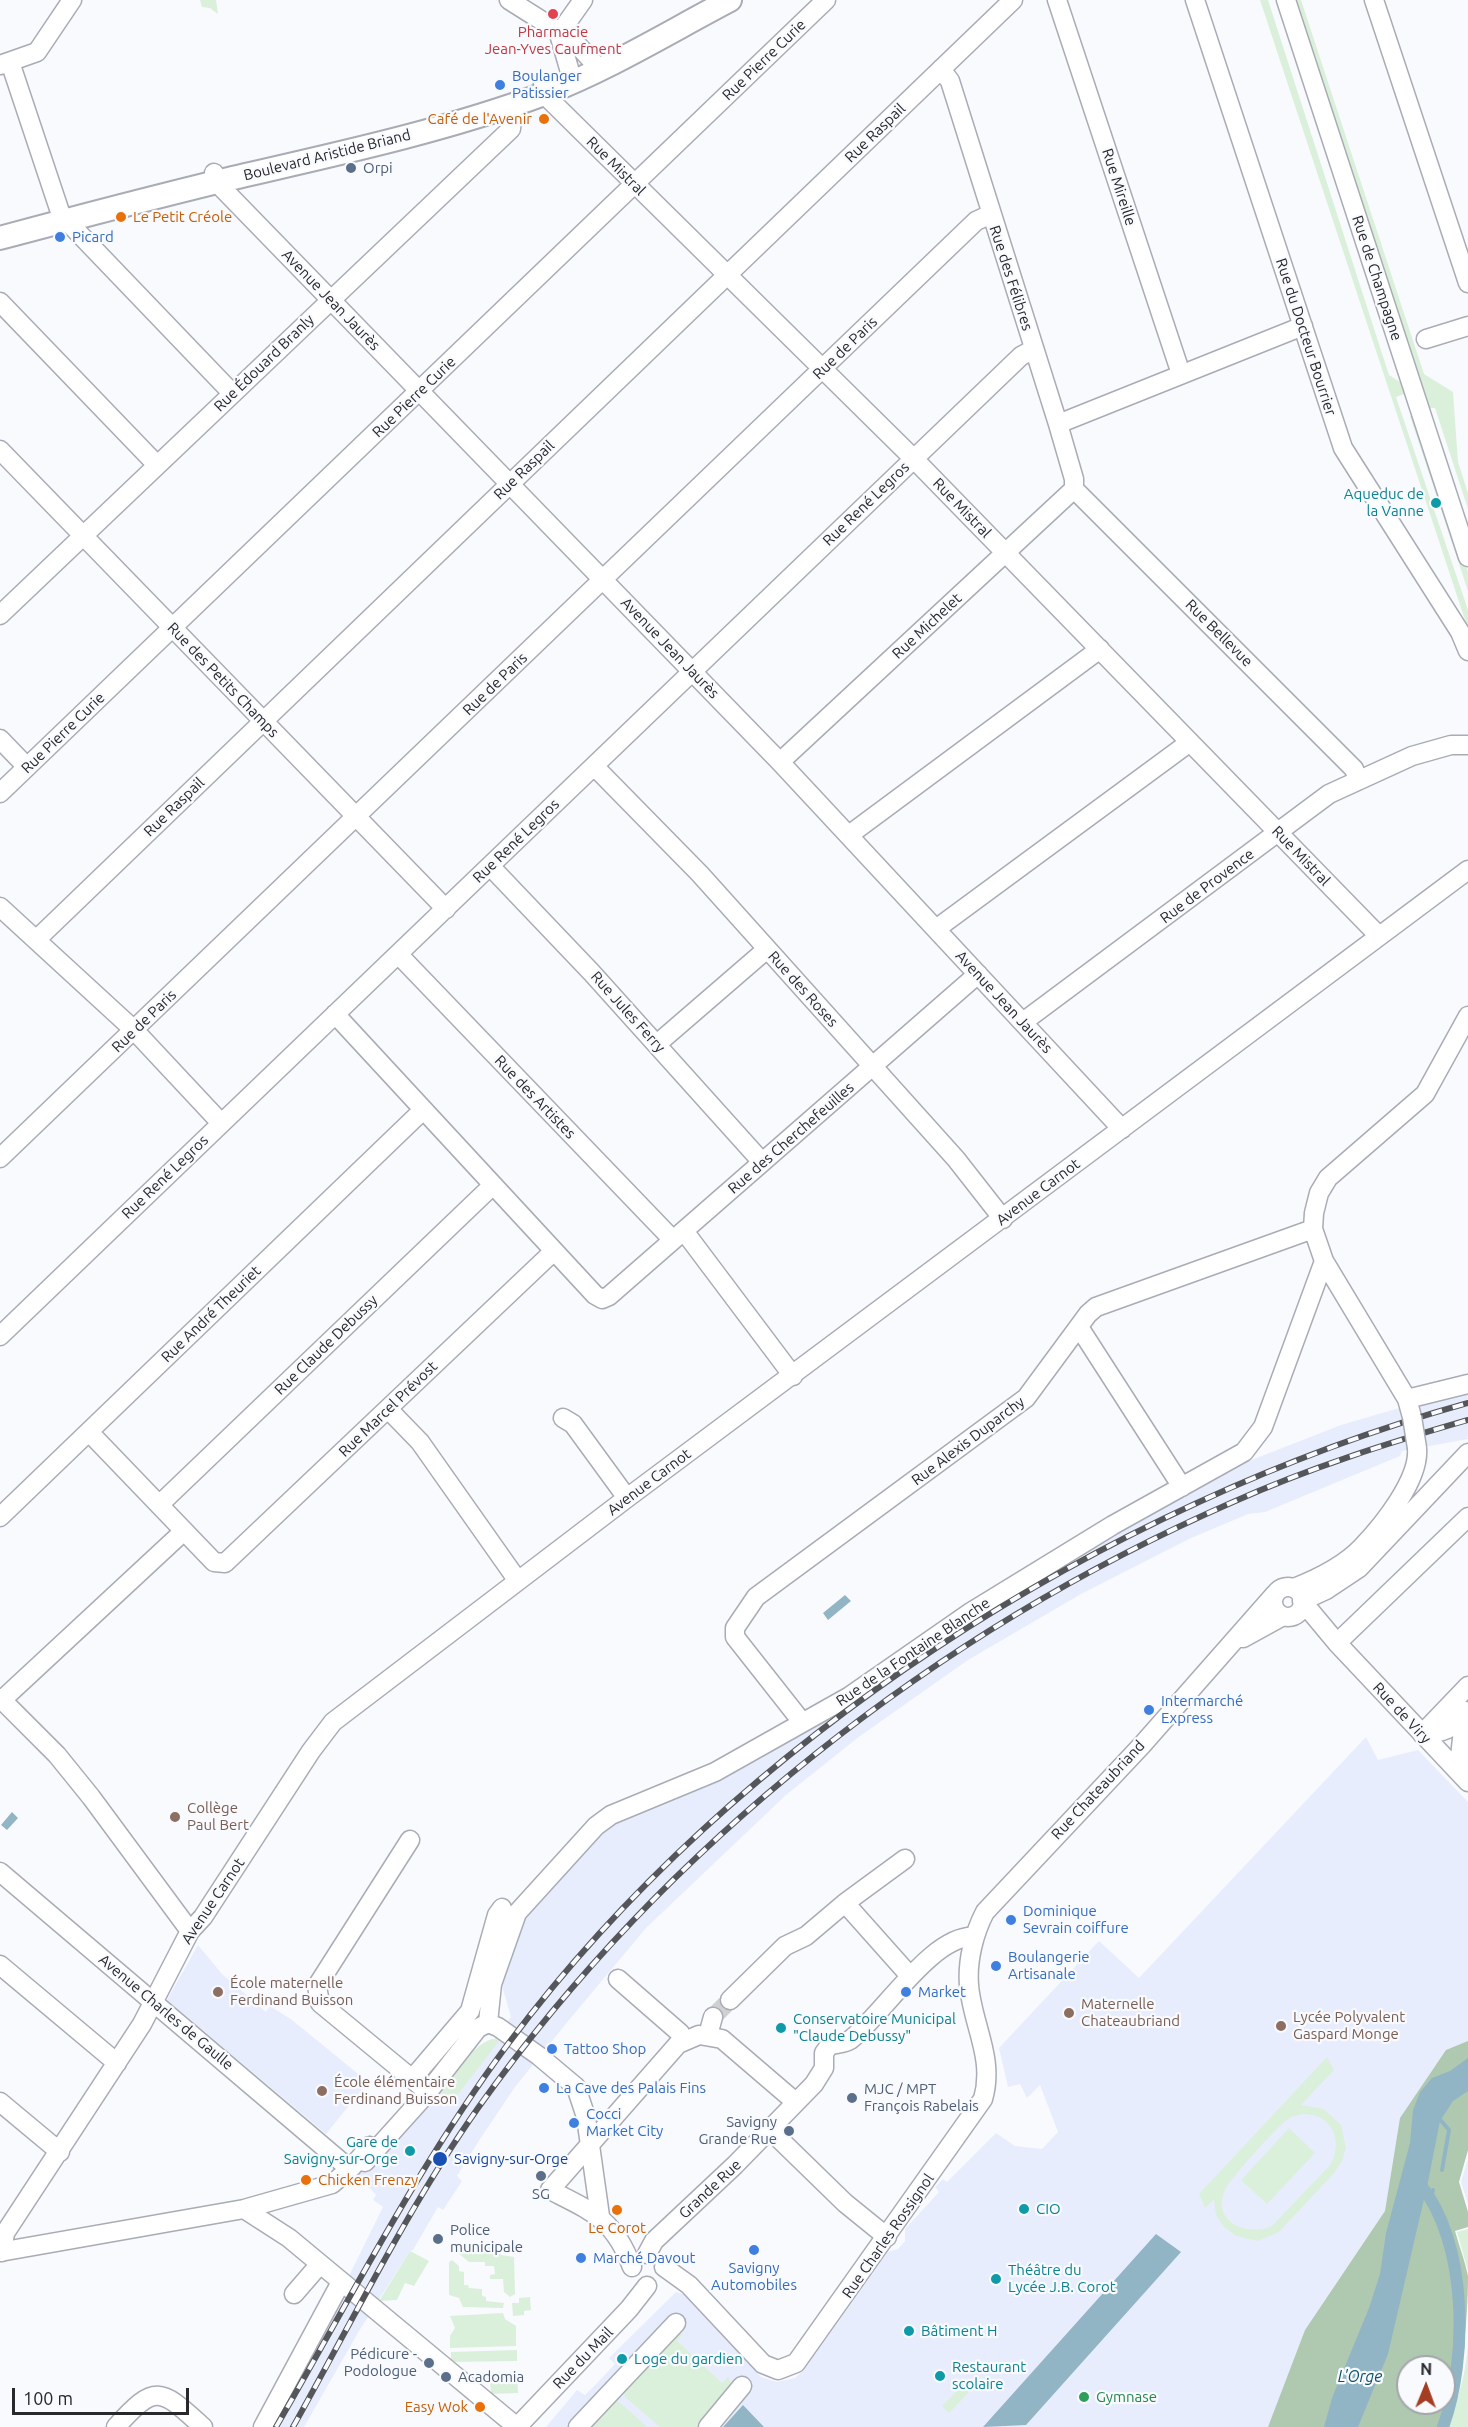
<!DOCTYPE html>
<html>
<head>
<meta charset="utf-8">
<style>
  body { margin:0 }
  #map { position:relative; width:1468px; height:2427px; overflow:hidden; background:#f8fafe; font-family:Ubuntu,sans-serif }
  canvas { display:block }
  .north { position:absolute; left:1396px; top:2355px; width:60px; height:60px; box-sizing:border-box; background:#f8fafe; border:2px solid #a4a6aa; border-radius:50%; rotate:1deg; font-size:16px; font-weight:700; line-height:24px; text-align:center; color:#27282c }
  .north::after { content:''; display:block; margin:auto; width:21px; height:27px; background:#a53d22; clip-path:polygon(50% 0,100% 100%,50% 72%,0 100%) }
  .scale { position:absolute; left:12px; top:2388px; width:177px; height:27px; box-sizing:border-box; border:3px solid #27282c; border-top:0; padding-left:8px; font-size:18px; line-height:21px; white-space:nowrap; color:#27282c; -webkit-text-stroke:4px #f8fafe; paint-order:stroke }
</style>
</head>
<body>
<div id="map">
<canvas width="1468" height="2427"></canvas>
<div class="north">N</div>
<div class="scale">100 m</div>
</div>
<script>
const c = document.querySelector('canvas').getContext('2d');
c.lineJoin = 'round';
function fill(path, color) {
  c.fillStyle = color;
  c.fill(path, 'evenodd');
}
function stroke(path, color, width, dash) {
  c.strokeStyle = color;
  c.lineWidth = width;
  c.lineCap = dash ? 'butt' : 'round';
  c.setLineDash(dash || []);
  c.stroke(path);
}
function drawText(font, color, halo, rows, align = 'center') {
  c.font = font + ' Ubuntu,sans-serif';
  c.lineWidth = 4.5;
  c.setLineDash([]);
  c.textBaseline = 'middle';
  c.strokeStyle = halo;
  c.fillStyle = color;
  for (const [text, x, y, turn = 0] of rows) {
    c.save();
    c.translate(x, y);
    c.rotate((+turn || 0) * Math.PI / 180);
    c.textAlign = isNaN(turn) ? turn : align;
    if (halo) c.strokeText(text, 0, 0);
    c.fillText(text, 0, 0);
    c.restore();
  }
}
fill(new Path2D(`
  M 1468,1388 L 1468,1439 L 1402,1451 L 1400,1456 L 1265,1512 L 1248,1514 L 1191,1538 L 1081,1594 L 968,1660 L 860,1736 L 786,1795 L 646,1928 L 569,2020 L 515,2087 L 480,2139 L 457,2176 L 462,2181 L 443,2210 L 438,2207 L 413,2250 L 410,2251 L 359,2331 L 304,2427 L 270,2427 L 302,2371 L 383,2207 L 373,2200 L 376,2195 L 356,2173 L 441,2086 L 452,2095 L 511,2017 L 502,1986 L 508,1962 L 518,1943 L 522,1916 L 605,1824 L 917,1656 L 1075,1555 L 1244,1463 L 1341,1425 Z
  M 1366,1737 L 1378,1760 L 1418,1750 L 1468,1802 L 1468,2075 L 1344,2427 L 546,2427 L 577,2390 L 585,2395 L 599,2381 L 615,2364 L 609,2358 L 676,2292 L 686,2295 L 761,2377 L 777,2382 L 795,2378 L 805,2369 L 888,2252 L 898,2249 L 905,2241 L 905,2229 L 939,2192 L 935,2187 L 943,2179 L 947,2182 L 996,2133 L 1015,2146 L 1042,2149 L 1058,2132 L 1040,2085 L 1027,2098 L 1020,2084 L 1008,2087 L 999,2048 L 1099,1941 L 1139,1978 Z
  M 198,1945 L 222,1974 L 266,2012 L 270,2006 L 292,2020 L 368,2082 L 326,2134 L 167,2000 Z
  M 1468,2159 L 1468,2204 L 1461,2182 Z`), '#e7edfd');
fill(new Path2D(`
  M 200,0 L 216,0 L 218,14 L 210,8 L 202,7 Z
  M 1260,0 L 1268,0 L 1389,375 L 1400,382 L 1404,394 L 1396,397 L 1468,610 L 1468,629 Z
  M 1293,0 L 1301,0 L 1424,374 L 1453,392 L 1458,462 L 1468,493 L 1468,509 L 1435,408 L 1426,408 Z
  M 1417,414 L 1468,572 L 1468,591 L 1410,416 Z
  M 492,2039 L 500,2040 L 459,2093 L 452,2101 L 442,2092 C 457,2074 469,2047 492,2039 Z
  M 1327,2057 L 1334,2070 L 1301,2105 L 1324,2109 L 1341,2125 L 1346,2148 L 1342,2161 L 1334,2173 L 1279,2232 L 1258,2241 L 1236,2236 L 1225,2228 L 1216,2215 L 1214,2199 L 1205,2208 L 1199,2194 ZM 1303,2114 C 1332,2114 1344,2141 1330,2165 L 1272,2226 C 1247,2237 1211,2222 1225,2190 C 1230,2179 1279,2124 1290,2118 C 1293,2116 1299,2115 1303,2114 Z
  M 1289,2128 L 1315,2153 L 1267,2204 L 1241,2180 Z
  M 1468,2229 L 1468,2271 L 1457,2232 Z
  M 496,2247 L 501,2255 L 514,2257 L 515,2294 L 510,2297 L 504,2292 L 503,2279 L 490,2279 L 490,2275 L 495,2274 L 494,2266 L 485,2266 L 485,2262 L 469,2262 L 458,2253 L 460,2248 Z
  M 410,2251 L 429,2261 L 414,2286 L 405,2283 L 397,2300 L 379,2301 Z
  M 452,2260 L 459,2266 L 459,2271 L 464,2272 L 464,2285 L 468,2285 L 469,2288 L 482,2289 L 482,2296 L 486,2297 L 486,2301 L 504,2303 L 503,2308 L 463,2307 L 459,2298 L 449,2295 L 449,2262 Z
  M 530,2297 L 531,2310 L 524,2311 L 524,2315 L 513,2316 L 512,2303 L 519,2303 L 519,2298 Z
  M 503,2313 L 505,2319 L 516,2326 L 516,2346 L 450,2348 L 450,2336 L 455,2328 L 450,2316 Z
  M 677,2332 L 682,2335 L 677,2341 L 722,2383 L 728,2377 L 733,2386 L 700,2427 L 660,2427 L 625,2397 L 623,2391 Z
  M 1468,2344 L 1468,2427 L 1447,2427 C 1458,2400 1466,2373 1468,2344 Z
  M 517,2350 L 517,2361 L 451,2362 L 451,2352 Z
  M 517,2372 L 518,2393 L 491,2394 L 490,2381 L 481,2373 Z
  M 962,2386 L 969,2392 L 949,2413 L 942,2406 Z
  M 613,2400 L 617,2400 L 647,2427 L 584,2427 Z`), '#dbf0db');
fill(new Path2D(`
  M 1468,2041 L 1468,2150 L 1459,2182 L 1468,2212 L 1468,2227 L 1455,2231 C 1459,2246 1465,2261 1468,2276 C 1468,2319 1462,2387 1445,2427 L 1268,2427 L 1305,2330 L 1385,2211 L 1400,2118 L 1446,2050 ZM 1408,2367 L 1444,2367 L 1444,2403 L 1408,2403 Z`), '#aec9af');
fill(new Path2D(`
  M 845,1595 L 851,1601 L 828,1620 L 823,1613 Z
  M 12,1812 L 18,1818 L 7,1830 L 1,1825 Z
  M 1468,2058 L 1468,2091 L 1453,2101 L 1440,2121 L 1428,2182 L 1388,2354 L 1358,2427 L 1324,2427 L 1332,2398 L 1369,2308 L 1380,2274 L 1386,2233 L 1410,2143 L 1413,2110 L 1420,2092 L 1432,2078 L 1450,2071 Z
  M 1156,2234 L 1181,2252 L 1026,2425 L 983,2427 Z
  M 743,2405 L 764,2427 L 723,2427 Z`), '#92b5c6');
stroke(new Path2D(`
  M 1437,2116 L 1449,2130 L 1442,2170
  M 1431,2197 L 1433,2190`), '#92b5c6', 4);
stroke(new Path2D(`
  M 1420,2184 C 1468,2243 1468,2359 1443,2427`), '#92b5c6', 12);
stroke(new Path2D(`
  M 713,2017 L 730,2000`), '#ced0d4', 18, [18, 9]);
const minor = new Path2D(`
  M 509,0 L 574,41 L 594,63
  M 1057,0 L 1181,374
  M 1195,0 L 1343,448 L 1460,632 L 1468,651
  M 1286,0 L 1468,557
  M 1374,0 L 1468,283
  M 559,34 L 583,0
  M 559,34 L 570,72
  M 10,62 L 60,212
  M 0,65 L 37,52 L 72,0
  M 941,69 L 950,81 L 1058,424 L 1074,479 L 1074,489
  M 543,83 L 550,100 L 914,459 L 1379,936
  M 214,173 L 223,189 L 780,762 L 1122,1129
  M 66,220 L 232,393
  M 0,302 L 157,465
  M 1426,339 L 1468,326
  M 1058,424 L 1303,326
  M 0,450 L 446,909
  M 1074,489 L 1354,769 L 1358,780
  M 0,615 L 511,129 L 513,105
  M 0,739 L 27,767
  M 780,762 L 1074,489
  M 594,766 L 700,874 L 956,1159 L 1003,1219
  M 0,793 L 826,0
  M 849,835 L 1100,649
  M 490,866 L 592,973 L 762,1162
  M 0,907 L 134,1030 L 221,1123
  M 936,929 L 1190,742
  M 36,940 L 1013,0
  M 398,954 L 673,1240
  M 335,1014 L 595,1295 L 602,1299 L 609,1296 L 978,974
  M 1023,1022 L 1329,794 L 1412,756 L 1451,745 L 1468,745
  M 657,1044 L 767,949
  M 0,1158 L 976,221 L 991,214
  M 684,1231 L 793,1376
  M 1079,1327 L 1182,1487
  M 0,1336 L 1021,356 L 1034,349
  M 1407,1399 L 1468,1384
  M 388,1409 L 420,1442 L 518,1581
  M 1412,1417 L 1407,1399 L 1324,1261 L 1313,1229 L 1314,1213 L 1319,1193 L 1328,1178 L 1425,1094 L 1468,1016
  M 563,1418 L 573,1424 L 627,1498
  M 89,1432 L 214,1562 L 225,1563 L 554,1251
  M 159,1505 L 492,1186
  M 0,1517 L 422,1111
  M1273 1602a15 15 0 1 1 30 0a15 15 0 1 1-30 0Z
  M 1294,1588 C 1317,1579 1344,1566 1362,1547 C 1383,1525 1420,1479 1417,1448
  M 1302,1601 L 1337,1643 L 1468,1782
  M 1302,1601 L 1326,1590 L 1359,1568 L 1468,1453
  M 1243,1638 L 1283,1616
  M 1337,1643 L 1468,1517
  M 0,1698 L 57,1755 L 91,1797 L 190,1931
  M 2,1700 L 184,1531
  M 1465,1711 L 1460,1757 L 1468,1775
  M 802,1722 L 735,1637 L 735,1628 L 756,1597 L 1026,1398 L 1088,1314 L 1096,1307 L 1313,1229
  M 1422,1734 L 1468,1686
  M 1422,1734 C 1441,1733 1455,1730 1465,1711
  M 410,1840 L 317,1986 L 320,2003 L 428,2092
  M 0,1872 L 345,2165 L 352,2167
  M 845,1903 L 910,1976
  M 0,1965 L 117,2063
  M 618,1979 L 680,2033 L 684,2040
  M 730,2000 L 785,1946 L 806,1936 L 845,1903 L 905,1859
  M 488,2023 L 492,1984 L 517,1913 L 596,1826 L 611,1815 L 715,1772 L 850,1696 L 971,1612 L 1113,1525 L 1244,1452 L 1263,1427 L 1324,1261
  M 488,2023 L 498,2027 L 539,2056 L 576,2087 L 586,2117 L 600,2216
  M 708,2035 L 713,2017
  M 412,2079 L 470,2011 L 497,1915 L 502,1908
  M 0,2102 L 60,2152
  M 770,2130 L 845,2203 L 887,2237
  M 365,2162 L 428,2092 L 478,2028 L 488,2023
  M 244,2209 L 289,2238 L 517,2427
  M 0,2252 L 244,2209 L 332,2184 L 352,2167 L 370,2146
  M 2,2252 L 5,2233 L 142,2024 L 190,1931 L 203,1917 L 311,1751 L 333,1722 L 627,1498 L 1468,870
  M 647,2254 L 654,2241 L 735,2165 L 814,2084 L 824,2068 L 824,2053 L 829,2046 C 835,2043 844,2044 850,2040 C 882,2016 933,1933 975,1937
  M 632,2267 C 614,2219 593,2212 550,2190 L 678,2044 L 699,2035 L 722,2039 L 792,2099
  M 664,2267 L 689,2285 L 763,2364 L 778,2370 L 796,2363 L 983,2099 C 995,2058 972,2024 969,1985 C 967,1961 974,1933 985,1912 L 1142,1745 L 1275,1594
  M 294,2294 L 320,2264
  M 116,2427 C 156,2382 161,2389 203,2427
  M 263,2427 L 341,2282
  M 517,2427 L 629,2309 L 647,2286
  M 578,2427 L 676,2323
  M 708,2427 L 742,2386`);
const major = new Path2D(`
  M 0,238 C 78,217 155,197 233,178 C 337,154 444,131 544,94 C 609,69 669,32 730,0`);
stroke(minor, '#a9acb5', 21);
stroke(major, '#a9acb5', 26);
stroke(minor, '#fff', 18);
stroke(major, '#fff', 22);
const rail = new Path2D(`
  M 276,2427 C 352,2296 417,2167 508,2044 C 735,1740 1105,1504 1468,1403
  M 293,2427 C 353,2320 407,2209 478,2108 C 667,1843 936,1632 1233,1502 C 1309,1468 1388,1443 1468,1420`);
stroke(rail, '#54565a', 6);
stroke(rail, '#f8fafe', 4, [11]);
const minorBridge = new Path2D(`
  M 1412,1417 L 1417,1448`);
stroke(minorBridge, '#a9acb5', 21, []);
stroke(minorBridge, '#fff', 18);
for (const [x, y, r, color] of [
  [553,14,6,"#e0444e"],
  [500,85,6,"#3f7fe0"],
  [544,119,6,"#e8710a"],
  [351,168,6,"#5c6f8a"],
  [121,217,6,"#e8710a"],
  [60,237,6,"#3f7fe0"],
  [1436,503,6,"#0f9aa8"],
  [1149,1710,6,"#3f7fe0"],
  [175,1817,6,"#8d6e63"],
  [1011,1920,6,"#3f7fe0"],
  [996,1966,6,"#3f7fe0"],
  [218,1992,6,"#8d6e63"],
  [906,1992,6,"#3f7fe0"],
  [1069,2013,6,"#8d6e63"],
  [1281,2026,6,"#8d6e63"],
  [781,2028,6,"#0f9aa8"],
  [552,2049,6,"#3f7fe0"],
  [544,2088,6,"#3f7fe0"],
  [322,2091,6,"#8d6e63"],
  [852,2098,6,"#5c6f8a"],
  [574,2123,6,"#3f7fe0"],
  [789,2131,6,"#5c6f8a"],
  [410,2151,6,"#0f9aa8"],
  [440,2159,8,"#1a4fb4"],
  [541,2176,6,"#5c6f8a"],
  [306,2180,6,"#e8710a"],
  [1024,2209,6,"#0f9aa8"],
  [617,2210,6,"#e8710a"],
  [438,2239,6,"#5c6f8a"],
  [754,2250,6,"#3f7fe0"],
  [581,2258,6,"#3f7fe0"],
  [996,2279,6,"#0f9aa8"],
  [909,2331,6,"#0f9aa8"],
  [622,2359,6,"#0f9aa8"],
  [429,2363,6,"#5c6f8a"],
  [940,2376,6,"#0f9aa8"],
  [446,2377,6,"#5c6f8a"],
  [1084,2397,6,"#2e9e5b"],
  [480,2407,6,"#e8710a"]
]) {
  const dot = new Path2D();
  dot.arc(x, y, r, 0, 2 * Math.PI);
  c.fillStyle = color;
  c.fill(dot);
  stroke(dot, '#f8fafe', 2);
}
drawText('15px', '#be3a42', '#f8fafe', [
  ["Pharmacie",553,32],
  ["Jean-Yves Caufment",553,49]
]);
drawText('15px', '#27282c', '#f8fafe', [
  ["Rue Pierre Curie",764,60,-44],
  ["Rue Raspail",875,133,-44],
  ["Boulevard Aristide Briand",327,155,-14],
  ["Rue Mistral",616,166,45],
  ["Rue Mireille",1119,187,72],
  ["Rue des Félibres",1011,278,72],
  ["Rue de Champagne",1377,278,72],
  ["Avenue Jean Jaurès",331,300,46],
  ["Rue du Docteur Bourrier",1306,337,72],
  ["Rue de Paris",845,348,-44],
  ["Rue Édouard Branly",264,363,-44],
  ["Rue Pierre Curie",414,397,-44],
  ["Rue Raspail",524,470,-44],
  ["Rue René Legros",866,504,-44],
  ["Rue Mistral",962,508,46],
  ["Rue Michelet",927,626,-43],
  ["Rue Bellevue",1219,633,45],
  ["Avenue Jean Jaurès",670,648,46],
  ["Rue des Petits Champs",223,680,46],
  ["Rue de Paris",495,684,-44],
  ["Rue Pierre Curie",63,733,-44],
  ["Rue Raspail",174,807,-44],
  ["Rue René Legros",516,841,-44],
  ["Rue Mistral",1301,856,46],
  ["Rue de Provence",1207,886,-37],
  ["Rue des Roses",803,989,48],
  ["Avenue Jean Jaurès",1004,1002,47],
  ["Rue Jules Ferry",628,1012,48],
  ["Rue de Paris",144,1021,-44],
  ["Rue des Artistes",535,1097,46],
  ["Rue des Cherchefeuilles",791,1138,-41],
  ["Rue René Legros",165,1177,-44],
  ["Avenue Carnot",1038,1192,-37],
  ["Rue André Theuriet",211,1314,-44],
  ["Rue Claude Debussy",326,1345,-44],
  ["Rue Marcel Prévost",388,1409,-44],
  ["Rue Alexis Duparchy",968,1441,-37],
  ["Avenue Carnot",649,1482,-37],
  ["Rue de la Fontaine Blanche",913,1652,-34],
  ["Rue de Viry",1402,1713,47],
  ["Rue Chateaubriand",1098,1790,-47],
  ["Avenue Carnot",213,1901,-56],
  ["Avenue Charles de Gaulle",166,2012,40],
  ["Grande Rue",710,2189,-43],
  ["Rue Charles Rossignol",888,2236,-55],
  ["Rue du Mail",583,2358,-46]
]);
drawText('15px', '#366cbe', '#f8fafe', [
  ["Boulanger",512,76],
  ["Patissier",512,93],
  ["Picard",72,237],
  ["Intermarché",1161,1701],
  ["Express",1161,1718],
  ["Dominique",1023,1911],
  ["Sevrain coiffure",1023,1928],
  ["Boulangerie",1008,1957],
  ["Artisanale",1008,1974],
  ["Market",918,1992],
  ["Tattoo Shop",564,2049],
  ["La Cave des Palais Fins",556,2088],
  ["Cocci",586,2114],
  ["Market City",586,2131],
  ["Marché Davout",593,2258],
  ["Savigny",754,2268,"center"],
  ["Automobiles",754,2285,"center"]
], 'left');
drawText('15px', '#c56008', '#f8fafe', [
  ["Café de l'Avenir",532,119],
  ["Le Petit Créole",133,217,"left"],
  ["Chicken Frenzy",318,2180,"left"],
  ["Le Corot",617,2228,"center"],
  ["Easy Wok",468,2407]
], 'right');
drawText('15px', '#4e5e75', '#f8fafe', [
  ["Orpi",363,168],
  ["MJC / MPT",864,2089],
  ["François Rabelais",864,2106],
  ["Savigny",777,2122,"right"],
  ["Grande Rue",777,2139,"right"],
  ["SG",541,2194,"center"],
  ["Police",450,2230],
  ["municipale",450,2247],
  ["Pédicure -",417,2354,"right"],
  ["Podologue",417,2371,"right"],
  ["Acadomia",458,2377]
], 'left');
drawText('15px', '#0d838f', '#f8fafe', [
  ["Aqueduc de",1424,494,"right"],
  ["la Vanne",1424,511,"right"],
  ["Conservatoire Municipal",793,2019],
  ["\"Claude Debussy\"",793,2036],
  ["Gare de",398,2142,"right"],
  ["Savigny-sur-Orge",398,2159,"right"],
  ["CIO",1036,2209],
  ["Théâtre du",1008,2270],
  ["Lycée J.B. Corot",1008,2287],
  ["Bâtiment H",921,2331],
  ["Loge du gardien",634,2359],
  ["Restaurant",952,2367],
  ["scolaire",952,2384]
], 'left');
drawText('15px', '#785e54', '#f8fafe', [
  ["Collège",187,1808],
  ["Paul Bert",187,1825],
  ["École maternelle",230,1983],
  ["Ferdinand Buisson",230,2000],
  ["Maternelle",1081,2004],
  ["Chateaubriand",1081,2021],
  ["Lycée Polyvalent",1293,2017],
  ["Gaspard Monge",1293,2034],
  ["École élémentaire",334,2082],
  ["Ferdinand Buisson",334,2099]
], 'left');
drawText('15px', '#164399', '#f8fafe', [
  ["Savigny-sur-Orge",454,2159]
], 'left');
drawText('15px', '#27864d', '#f8fafe', [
  ["Gymnase",1096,2397]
], 'left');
drawText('italic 16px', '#0a516a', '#f8fafe', [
  ["L'Orge",1360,2377]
]);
</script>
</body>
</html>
